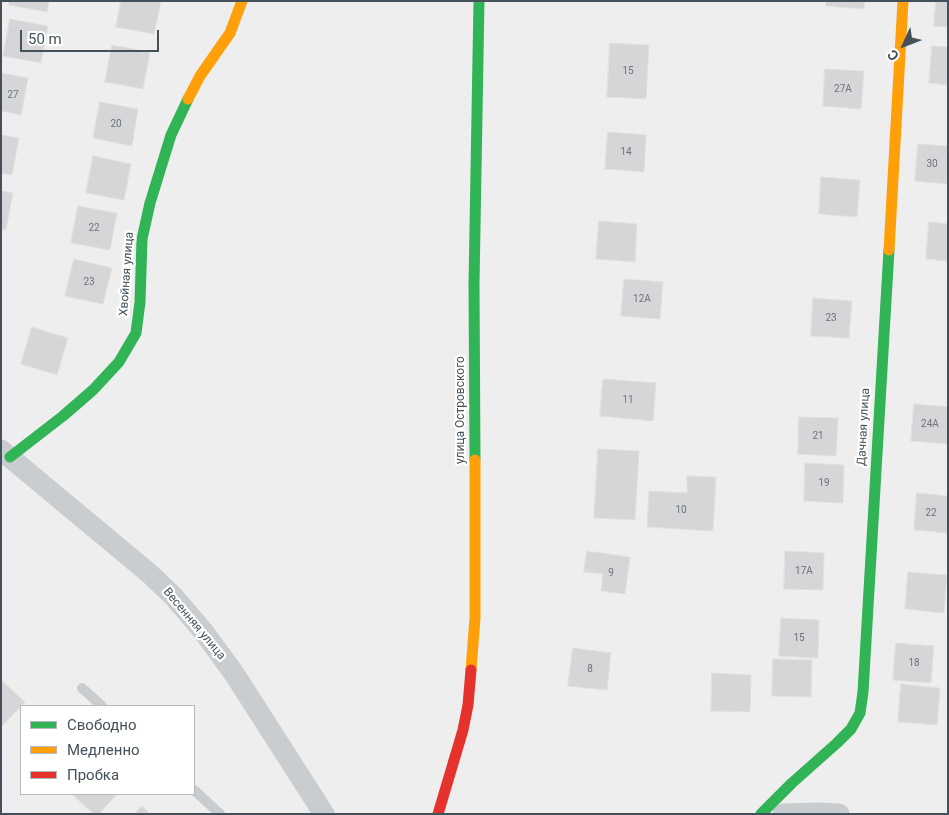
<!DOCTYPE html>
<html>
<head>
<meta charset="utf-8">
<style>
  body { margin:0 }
  #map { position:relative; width:949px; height:815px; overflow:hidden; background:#efeeee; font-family:Roboto,sans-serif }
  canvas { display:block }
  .frame { position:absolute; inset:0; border:2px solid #44515b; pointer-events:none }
  .legend { position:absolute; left:20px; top:705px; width:175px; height:90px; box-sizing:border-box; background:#fff; border:1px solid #b4b9bd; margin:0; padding:6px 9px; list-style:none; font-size:15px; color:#44515b }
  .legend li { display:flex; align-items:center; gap:10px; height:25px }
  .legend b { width:25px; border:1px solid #b4b9bd }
  .north { position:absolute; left:879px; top:20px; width:50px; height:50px; -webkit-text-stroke:4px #fff; paint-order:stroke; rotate:227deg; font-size:14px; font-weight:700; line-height:20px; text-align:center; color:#44515b }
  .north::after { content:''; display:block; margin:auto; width:18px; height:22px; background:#44515b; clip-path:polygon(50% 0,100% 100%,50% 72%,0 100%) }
  .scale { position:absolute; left:20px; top:30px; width:139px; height:22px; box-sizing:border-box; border:2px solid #44515b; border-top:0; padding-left:6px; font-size:15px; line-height:18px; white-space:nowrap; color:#44515b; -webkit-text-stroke:4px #fff; paint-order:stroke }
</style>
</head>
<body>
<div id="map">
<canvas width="949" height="815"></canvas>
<div class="frame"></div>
<ul class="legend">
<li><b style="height:6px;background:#30b455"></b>Свободно</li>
<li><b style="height:6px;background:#ff9f0a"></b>Медленно</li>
<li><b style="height:6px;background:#e5322d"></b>Пробка</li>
</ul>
<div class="north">С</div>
<div class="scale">50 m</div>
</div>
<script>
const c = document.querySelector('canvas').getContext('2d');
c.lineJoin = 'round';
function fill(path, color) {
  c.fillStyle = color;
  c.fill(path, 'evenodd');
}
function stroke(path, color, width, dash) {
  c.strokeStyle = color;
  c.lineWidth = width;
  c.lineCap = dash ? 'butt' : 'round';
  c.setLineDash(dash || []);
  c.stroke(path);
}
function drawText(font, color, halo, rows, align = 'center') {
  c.font = font + ' Roboto,sans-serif';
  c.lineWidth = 4.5;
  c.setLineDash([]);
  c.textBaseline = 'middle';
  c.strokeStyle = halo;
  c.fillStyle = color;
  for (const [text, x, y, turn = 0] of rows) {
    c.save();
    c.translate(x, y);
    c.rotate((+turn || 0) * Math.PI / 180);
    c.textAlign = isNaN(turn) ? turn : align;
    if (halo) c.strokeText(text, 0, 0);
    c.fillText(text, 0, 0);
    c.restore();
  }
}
const building = new Path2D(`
  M 9,1 L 49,1 L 47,12 L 9,5 Z
  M 121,1 L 161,1 L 154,34 L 116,27 Z
  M 826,1 L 865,1 L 864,9 L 826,6 Z
  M 936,1 L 948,1 L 948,27 L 934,26 Z
  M 10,19 L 48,26 L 41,63 L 3,56 Z
  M 610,43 L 649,45 L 646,99 L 607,97 Z
  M 112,45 L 150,52 L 143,89 L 105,82 Z
  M 932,46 L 948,47 L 948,85 L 929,83 Z
  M 825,69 L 864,71 L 861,109 L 823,106 Z
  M 1,73 L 28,78 L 21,115 L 1,111 Z
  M 100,102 L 138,109 L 132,146 L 93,138 Z
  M 608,132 L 646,135 L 644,172 L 605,169 Z
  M 1,135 L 19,138 L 12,175 L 1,173 Z
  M 918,144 L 948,146 L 948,184 L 915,181 Z
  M 93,156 L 131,164 L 124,200 L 86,193 Z
  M 821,177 L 860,180 L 857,217 L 819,214 Z
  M 1,191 L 13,193 L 6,230 L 1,229 Z
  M 78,206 L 117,213 L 110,250 L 71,243 Z
  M 599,221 L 637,224 L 635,262 L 596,259 Z
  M 929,222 L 948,224 L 948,261 L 926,259 Z
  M 74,259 L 112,268 L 103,304 L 65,296 Z
  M 624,279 L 663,282 L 660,319 L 621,316 Z
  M 813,298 L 852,301 L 849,338 L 811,336 Z
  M 32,327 L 68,338 L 57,375 L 21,364 Z
  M 603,379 L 656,383 L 653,421 L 600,416 Z
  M 914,404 L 948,407 L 948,444 L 911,441 Z
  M 799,417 L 838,418 L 836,456 L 798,454 Z
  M 598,449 L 639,451 L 635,520 L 594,518 Z
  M 805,463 L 844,465 L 843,503 L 804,501 Z
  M 687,476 L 716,477 L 713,531 L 647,527 L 649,491 L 687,493 Z
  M 917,493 L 948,496 L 948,533 L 914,530 Z
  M 587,551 L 630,557 L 625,594 L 601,591 L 603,574 L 584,572 Z
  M 785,551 L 824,553 L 823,590 L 784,589 Z
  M 908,572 L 947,575 L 944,613 L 905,609 Z
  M 781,618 L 819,620 L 818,658 L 779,656 Z
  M 896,643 L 934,646 L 931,683 L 893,680 Z
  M 573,648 L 611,653 L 607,690 L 568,686 Z
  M 773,659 L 812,660 L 811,697 L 772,696 Z
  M 712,673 L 751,675 L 750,712 L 711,711 Z
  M 1,680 L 25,702 L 1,727 Z
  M 901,684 L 940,688 L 937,725 L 898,722 Z
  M 72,794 L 117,794 L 99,814 L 94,814 Z
  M 142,806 L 150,814 L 135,814 Z`);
fill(building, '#d6d6d8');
stroke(building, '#e0e0e1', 1);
stroke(new Path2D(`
  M 82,688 L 102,706
  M 194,790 L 220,814`), '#cacdcf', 10);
stroke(new Path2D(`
  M 1,450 L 150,574 L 174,597 L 203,631 L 235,675 L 324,814
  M 783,814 L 821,813 L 839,814`), '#cacdcf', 21);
stroke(new Path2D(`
  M 10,457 L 63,416 L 93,390 L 119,362 L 136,333 L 140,302 L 142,239 L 150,203 L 171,135 L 188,99
  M 475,460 L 474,284 L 479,1
  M 761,814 L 792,783 L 837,743 L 851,729 L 860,713 L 863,692 L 889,250`), '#30b455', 11);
stroke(new Path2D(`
  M 188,99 L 200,76 L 230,33 L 242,1
  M 889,250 L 903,1
  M 471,670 L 475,618 L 475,460`), '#ff9f0a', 11);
stroke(new Path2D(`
  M 438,814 L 463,730 L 468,705 L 471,670`), '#e5322d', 11);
drawText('10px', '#6a747c', null, [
  ["15",628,71],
  ["27А",843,89],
  ["27",13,95],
  ["20",116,124],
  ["14",626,152],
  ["30",932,164],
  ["22",94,228],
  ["23",89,282],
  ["12А",642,299],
  ["23",831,318],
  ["11",628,400],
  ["24А",930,424],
  ["21",818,436],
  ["19",824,483],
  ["10",681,510],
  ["22",931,513],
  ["17А",804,571],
  ["9",611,573],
  ["15",799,638],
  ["18",914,663],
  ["8",590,669]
]);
drawText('12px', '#44515b', '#fff', [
  ["Хвойная улица",127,274,-86],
  ["улица Островского",461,410,-90],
  ["Дачная улица",864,427,-87],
  ["Весенняя улица",194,624,50]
]);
</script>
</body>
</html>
